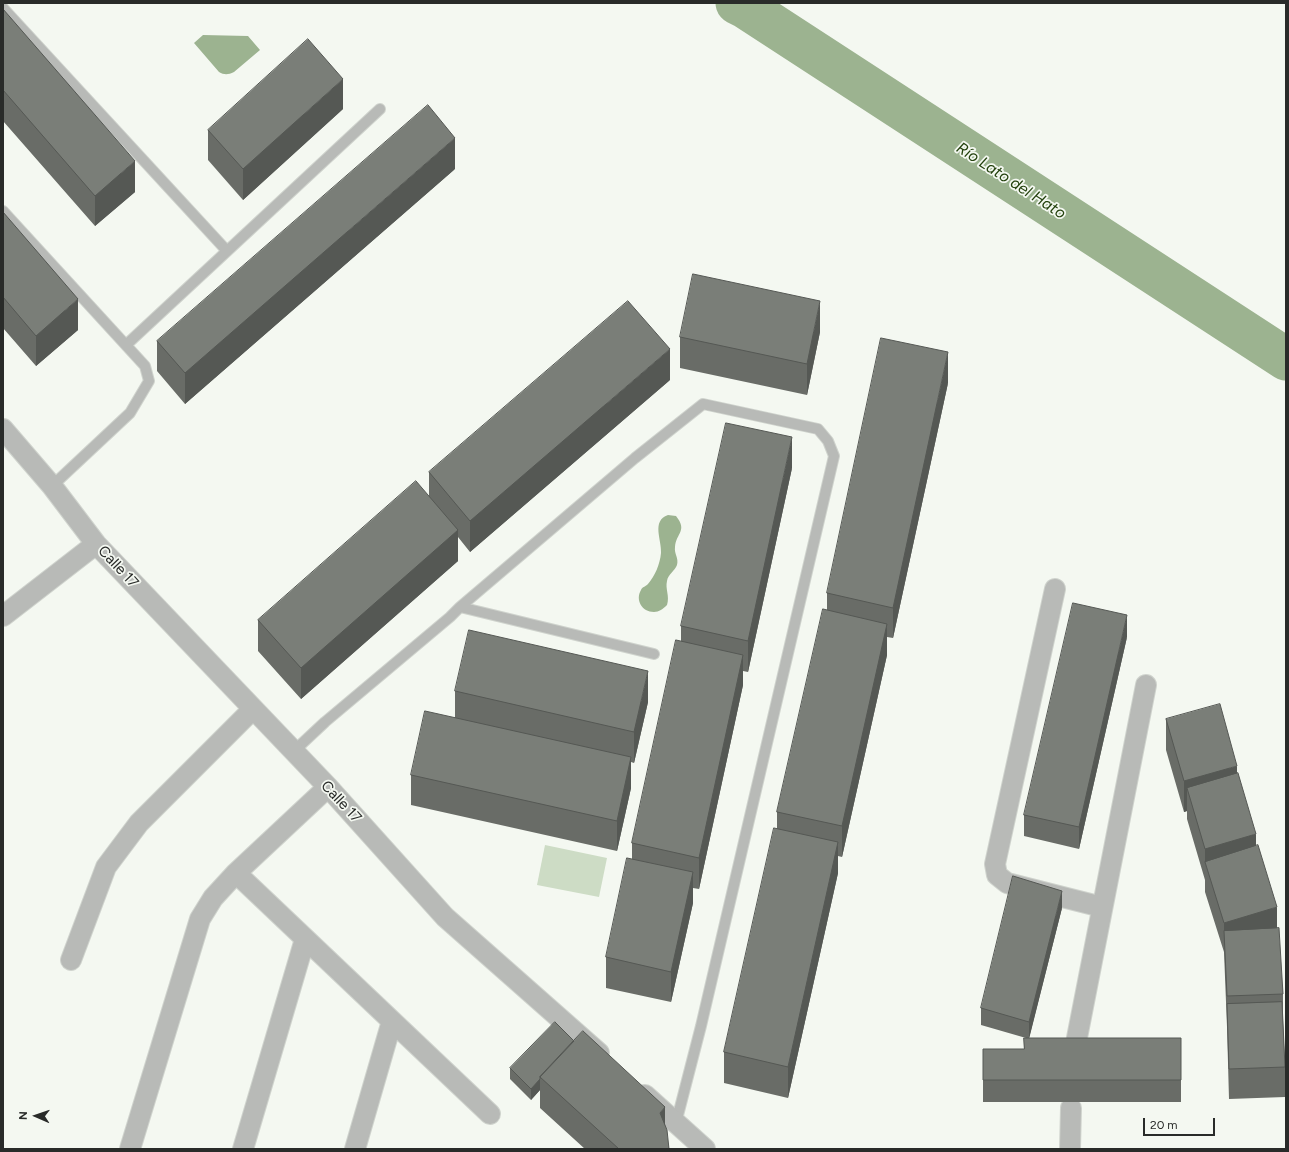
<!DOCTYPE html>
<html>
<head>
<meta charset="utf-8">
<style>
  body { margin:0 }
  #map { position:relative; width:1289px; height:1152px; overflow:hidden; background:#f4f8f1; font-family:Figtree,sans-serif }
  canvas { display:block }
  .frame { position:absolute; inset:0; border:4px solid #292b29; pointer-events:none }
  .north { position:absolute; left:16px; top:1096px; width:40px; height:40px; -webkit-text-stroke:3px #f4f8f1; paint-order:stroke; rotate:272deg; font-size:11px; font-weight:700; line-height:16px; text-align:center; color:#292b29 }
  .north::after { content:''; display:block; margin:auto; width:14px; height:18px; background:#292b29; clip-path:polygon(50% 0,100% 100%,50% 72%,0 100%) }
  .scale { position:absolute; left:1143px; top:1118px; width:72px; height:18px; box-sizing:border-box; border:2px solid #292b29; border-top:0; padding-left:5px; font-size:12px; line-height:14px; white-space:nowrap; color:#292b29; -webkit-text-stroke:3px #f4f8f1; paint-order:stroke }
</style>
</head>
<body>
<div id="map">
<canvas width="1289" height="1152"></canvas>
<div class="frame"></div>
<div class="north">N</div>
<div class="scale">20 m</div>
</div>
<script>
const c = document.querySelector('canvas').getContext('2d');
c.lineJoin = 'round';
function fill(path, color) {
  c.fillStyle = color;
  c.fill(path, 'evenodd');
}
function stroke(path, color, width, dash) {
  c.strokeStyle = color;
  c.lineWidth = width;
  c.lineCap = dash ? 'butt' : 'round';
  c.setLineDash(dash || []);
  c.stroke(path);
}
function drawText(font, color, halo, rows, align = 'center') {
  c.font = font + ' Figtree,sans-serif';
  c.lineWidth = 3.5;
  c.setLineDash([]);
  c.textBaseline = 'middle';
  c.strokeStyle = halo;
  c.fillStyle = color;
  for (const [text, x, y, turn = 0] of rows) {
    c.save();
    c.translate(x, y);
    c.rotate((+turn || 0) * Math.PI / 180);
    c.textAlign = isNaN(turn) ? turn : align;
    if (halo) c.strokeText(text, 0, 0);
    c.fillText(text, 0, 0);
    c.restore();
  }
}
fill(new Path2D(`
  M 545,845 L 607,858 L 599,897 L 537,885 Z`), '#cddcc5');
fill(new Path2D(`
  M 203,35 L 248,36 L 260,50 L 234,72 C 228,75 224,75 219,72 L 194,43 Z
  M 668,515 L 676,516 C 688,531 676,533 675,547 C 674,554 679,558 677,565 C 675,571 668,574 667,581 C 665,589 670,596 667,605 C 663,609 659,612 654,612 C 642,612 635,600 641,590 C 642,587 645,587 648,584 C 655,576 660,564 661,553 C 662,540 651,521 668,515 Z`), '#9cb390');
stroke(new Path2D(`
  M 737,3 L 745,7 L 1286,359`), '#9cb390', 43);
const lane = new Path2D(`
  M 3,8 L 227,251
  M 3,211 L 145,366 L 149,381 L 130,413 L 52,486
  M 126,345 L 380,109
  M 460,607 L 654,654
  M 294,751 L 325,722 L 450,617 L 460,607 L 635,458 L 703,404 L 818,429 L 828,441 L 834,456 L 701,1026 L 676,1123`);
const street = new Path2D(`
  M 3,429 L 52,486 L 96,544 L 328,787 L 445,917 L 599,1053
  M 1055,589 L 995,864 L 997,875 L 1007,883 L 1102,907
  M 3,616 L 96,544
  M 236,873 L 490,1114
  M 71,960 L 106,867 L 139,823 L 253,709
  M 1074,1053 L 1146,685
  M 645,1095 L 705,1149
  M 130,1149 L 200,919 L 213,898 L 236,873 L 328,787
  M 243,1149 L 305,939
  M 355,1149 L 392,1021
  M 1070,1149 L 1071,1108`);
stroke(lane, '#cfd3cd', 12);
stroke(street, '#cfd3cd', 22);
stroke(lane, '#b8bab7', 10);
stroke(street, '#b8bab7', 20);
fill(new Path2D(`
  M 3,9 L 135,192 L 95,226 L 3,121 Z
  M 343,109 L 243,200 L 208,160 L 208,130 Z
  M 455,169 L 185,404 L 157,371 L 157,341 Z
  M 3,212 L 78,330 L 36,366 L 3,328 Z
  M 820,332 L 807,395 L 680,368 L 680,337 Z
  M 670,380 L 470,552 L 458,537 L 458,561 L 301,699 L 258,651 L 258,620 L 429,497 L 429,472 Z
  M 948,383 L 893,638 L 887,637 L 887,655 L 842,857 L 838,856 L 838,873 L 788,1098 L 724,1083 L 724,1052 L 777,828 L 777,812 L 827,610 L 827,593 Z
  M 792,468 L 748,672 L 743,671 L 743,685 L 699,889 L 693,888 L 693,903 L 671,1002 L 606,988 L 606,957 L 632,859 L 632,843 L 681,641 L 681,626 Z
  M 1127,637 L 1079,849 L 1024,836 L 1024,815 Z
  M 455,691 L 648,702 L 634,763 L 631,762 L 631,788 L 617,851 L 411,805 L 411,775 L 455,717 Z
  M 1166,719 L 1237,774 L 1277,928 L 1283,994 L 1283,1019 L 1285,1067 L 1285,1097 L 1229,1099 L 1227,1027 L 1224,952 L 1205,892 L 1205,880 L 1187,819 L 1187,811 L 1184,812 L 1166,750 Z
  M 1062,908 L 1029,1038 L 1181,1038 L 1181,1102 L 983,1102 L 983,1049 L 1024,1049 L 1026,1038 L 981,1025 L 981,1008 Z
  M 574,1041 L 665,1125 L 669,1149 L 585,1149 L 540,1108 L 540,1090 L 531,1100 L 510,1079 L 510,1068 Z`), '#696c67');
fill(new Path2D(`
  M 343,79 L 343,109 L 243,200 L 243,169 Z
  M 455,138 L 455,169 L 185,404 L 185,373 Z
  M 135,161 L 135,192 L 95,226 L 95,196 Z
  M 78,299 L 78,330 L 36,366 L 36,336 Z
  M 820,301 L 820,332 L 807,395 L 807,364 Z
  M 670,349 L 670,380 L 470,552 L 470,521 Z
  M 948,352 L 948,383 L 893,638 L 893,608 Z
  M 792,437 L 792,468 L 748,672 L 748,641 Z
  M 458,530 L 458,561 L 301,699 L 301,668 Z
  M 1127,615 L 1127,637 L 1079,849 L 1079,827 Z
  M 887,624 L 887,655 L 842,857 L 842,826 Z
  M 743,655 L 743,685 L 699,889 L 699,858 Z
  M 648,671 L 648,702 L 634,763 L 634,732 Z
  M 631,757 L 631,788 L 617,851 L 617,821 Z
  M 1237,766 L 1237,797 L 1187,788 L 1187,811 L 1184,812 L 1184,781 Z
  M 1256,834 L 1256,865 L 1205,862 L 1205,880 L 1205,849 Z
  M 838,842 L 838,873 L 788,1098 L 788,1067 Z
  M 693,872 L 693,903 L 671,1002 L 671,972 Z
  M 1062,891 L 1062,908 L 1029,1039 L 1029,1022 Z
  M 1277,907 L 1277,938 L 1224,945 L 1224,923 Z
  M 540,1079 L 540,1090 L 531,1100 L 531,1089 Z
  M 665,1107 L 665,1138 L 660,1113 Z`), '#555854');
const building = new Path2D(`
  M 3,9 L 135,161 L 95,196 L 3,90 Z
  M 308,39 L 343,79 L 243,169 L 208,130 Z
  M 428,105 L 455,138 L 185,373 L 157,341 Z
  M 3,212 L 78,299 L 36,336 L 3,297 Z
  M 693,274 L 820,301 L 807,364 L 680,337 Z
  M 628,301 L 670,349 L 470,521 L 429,472 Z
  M 881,338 L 948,352 L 893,608 L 827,593 Z
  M 726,423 L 792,437 L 748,641 L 681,626 Z
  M 416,481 L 458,530 L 301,668 L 258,620 Z
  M 1073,603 L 1127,615 L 1079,827 L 1024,815 Z
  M 823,609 L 887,624 L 842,826 L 777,812 Z
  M 469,630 L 648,671 L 634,732 L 455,691 Z
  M 676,640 L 743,655 L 699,858 L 632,843 Z
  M 1220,704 L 1237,766 L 1184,781 L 1166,719 Z
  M 425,711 L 631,757 L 617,821 L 411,775 Z
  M 1238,773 L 1256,834 L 1205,849 L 1187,788 Z
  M 774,828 L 838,842 L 788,1067 L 724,1052 Z
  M 1258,845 L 1277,907 L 1224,923 L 1205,862 Z
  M 627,858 L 693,872 L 671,972 L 606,957 Z
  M 1013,876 L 1062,891 L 1029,1022 L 981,1008 Z
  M 1279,928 L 1283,994 L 1227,996 L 1224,931 Z
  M 1282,1002 L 1285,1067 L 1229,1069 L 1227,1004 Z
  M 555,1022 L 574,1041 L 540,1077 L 540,1079 L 531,1089 L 510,1068 Z
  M 583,1031 L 665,1107 L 660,1113 L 667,1130 L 669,1149 L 619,1149 L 540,1077 Z
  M 1024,1038 L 1181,1038 L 1181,1080 L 983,1080 L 983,1049 L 1024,1049 Z`);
fill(building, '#7a7e78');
stroke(building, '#555854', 1);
drawText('15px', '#292b29', '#f4f8f1', [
  ["Calle 17",118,567,47],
  ["Calle 17",341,802,47]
]);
drawText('italic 16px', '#24420e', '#f4f8f1', [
  ["Río Lato del Hato",1011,181,33]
]);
</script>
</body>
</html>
